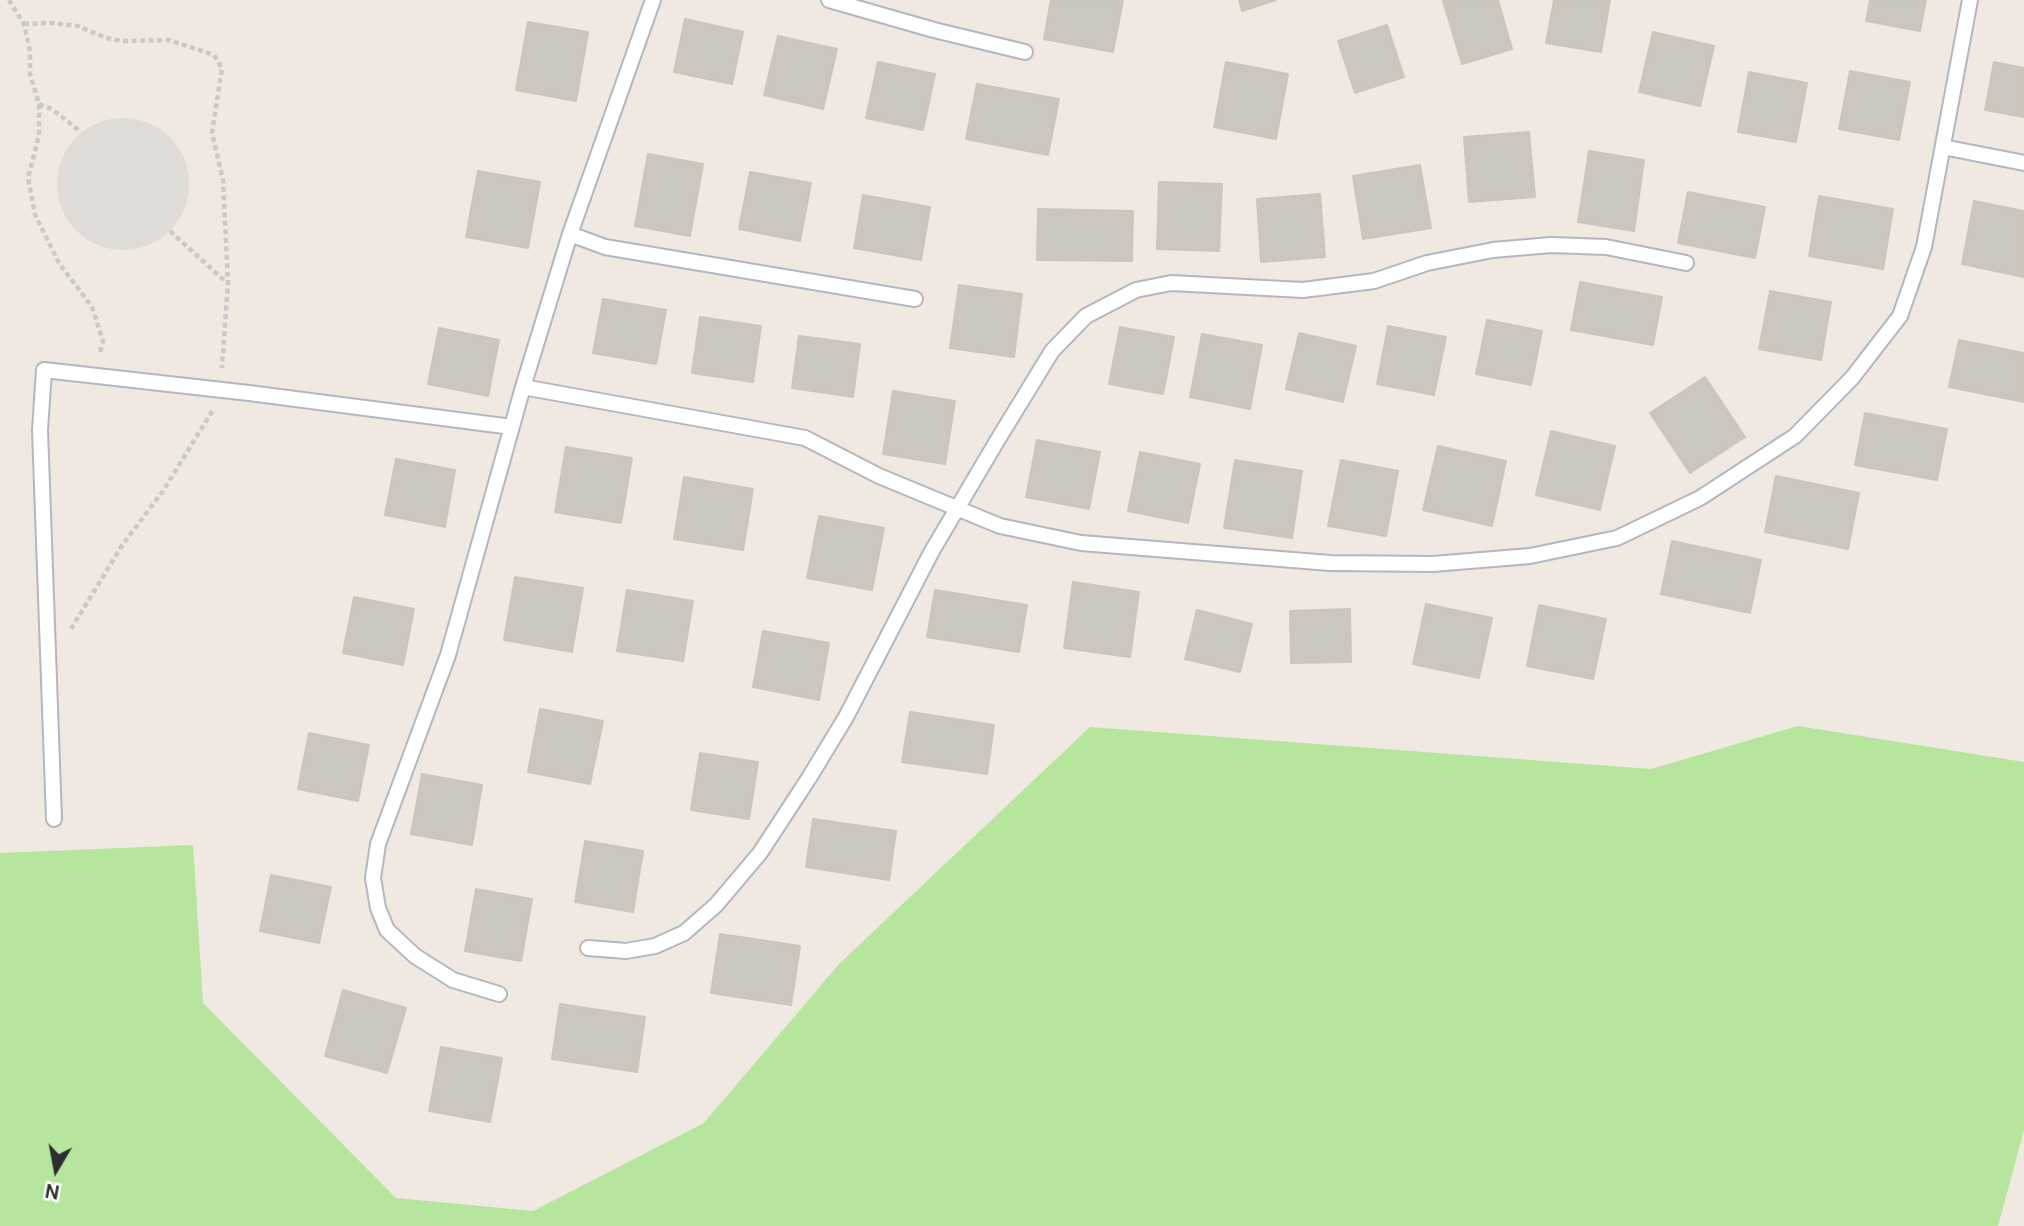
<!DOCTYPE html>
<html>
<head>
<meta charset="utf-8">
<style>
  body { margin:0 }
  #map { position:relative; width:2024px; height:1226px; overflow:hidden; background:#efe9e1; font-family:"DM Sans",sans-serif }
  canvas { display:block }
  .north { position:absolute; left:21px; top:1135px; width:70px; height:70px; -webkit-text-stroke:5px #fff; paint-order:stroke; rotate:190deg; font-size:19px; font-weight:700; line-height:28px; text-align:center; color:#2e2e2e }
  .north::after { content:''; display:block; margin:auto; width:24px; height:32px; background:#2e2e2e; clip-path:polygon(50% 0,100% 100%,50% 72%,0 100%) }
</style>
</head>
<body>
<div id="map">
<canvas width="2024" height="1226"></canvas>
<div class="north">N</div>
</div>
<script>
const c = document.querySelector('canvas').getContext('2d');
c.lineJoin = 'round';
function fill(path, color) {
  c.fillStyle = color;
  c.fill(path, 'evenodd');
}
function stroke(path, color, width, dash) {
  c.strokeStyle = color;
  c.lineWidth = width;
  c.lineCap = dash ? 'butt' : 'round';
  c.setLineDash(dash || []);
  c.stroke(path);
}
fill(new Path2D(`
  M 1798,726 L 2024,762 L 2024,1130 L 1998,1226 L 0,1226 L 0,853 L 193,845 L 203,1003 L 396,1198 L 533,1211 L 704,1123 L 839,964 L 1090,727 L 1651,769 Z`), '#b6e59e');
fill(new Path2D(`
  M57 184a66 66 0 1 1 132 0a66 66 0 1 1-132 0Z`), '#dfdcd8');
const building = new Path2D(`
  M 1051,0 L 1123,0 L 1113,52 L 1044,39 Z
  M 1239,0 L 1276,0 L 1242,11 Z
  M 1446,0 L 1498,0 L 1512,49 L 1462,64 L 1443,1 Z
  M 1554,0 L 1610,0 L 1601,52 L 1546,43 Z
  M 1870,0 L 1926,0 L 1920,31 L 1866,21 Z
  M 685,19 L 743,32 L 732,84 L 674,72 Z
  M 528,22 L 588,32 L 576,101 L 516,90 Z
  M 1387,25 L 1404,77 L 1355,93 L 1338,41 Z
  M 1653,32 L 1714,46 L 1700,106 L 1639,92 Z
  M 778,36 L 837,49 L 823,109 L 764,95 Z
  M 878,62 L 935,74 L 923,130 L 866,118 Z
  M 1226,62 L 1288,74 L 1276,139 L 1214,127 Z
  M 1994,62 L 2024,68 L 2024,117 L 1985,110 Z
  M 1850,71 L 1910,82 L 1899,140 L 1839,129 Z
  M 1749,72 L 1807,83 L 1796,142 L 1738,132 Z
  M 977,84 L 1059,99 L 1048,155 L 966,139 Z
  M 1529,132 L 1535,197 L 1469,202 L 1464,137 Z
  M 1589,151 L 1644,160 L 1634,231 L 1578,222 Z
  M 648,154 L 703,164 L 690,236 L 635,226 Z
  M 1420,165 L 1431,228 L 1363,239 L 1353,176 Z
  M 478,171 L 540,182 L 528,248 L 466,237 Z
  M 750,172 L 811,183 L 800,241 L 739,229 Z
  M 1159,182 L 1222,184 L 1219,251 L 1157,249 Z
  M 1688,192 L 1765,207 L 1755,258 L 1678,243 Z
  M 1320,194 L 1325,257 L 1261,262 L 1257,199 Z
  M 863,195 L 930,207 L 921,260 L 854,248 Z
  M 1819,196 L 1893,209 L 1883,269 L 1809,256 Z
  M 1974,201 L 2024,211 L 2024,277 L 1962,264 Z
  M 1038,209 L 1133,211 L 1132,261 L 1037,260 Z
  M 1580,282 L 1662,297 L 1653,345 L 1571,330 Z
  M 959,285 L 1022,294 L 1014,357 L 950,348 Z
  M 1770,291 L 1831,302 L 1821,360 L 1759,349 Z
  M 603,299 L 666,310 L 656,364 L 593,353 Z
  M 700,317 L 761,326 L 753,382 L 692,373 Z
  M 1487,320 L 1542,331 L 1531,385 L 1476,374 Z
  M 1388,326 L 1446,337 L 1434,395 L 1377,384 Z
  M 1120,327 L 1174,337 L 1163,394 L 1109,384 Z
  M 439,328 L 499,340 L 488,396 L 428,384 Z
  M 1299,333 L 1356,346 L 1343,402 L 1286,389 Z
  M 1202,334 L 1262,345 L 1250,409 L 1190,397 Z
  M 799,336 L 860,344 L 853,397 L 792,388 Z
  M 1959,340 L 2024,353 L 2024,402 L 1949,387 Z
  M 1705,377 L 1745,437 L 1690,473 L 1650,413 Z
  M 893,391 L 955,401 L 945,464 L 883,454 Z
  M 1865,413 L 1947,429 L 1937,480 L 1855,465 Z
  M 1551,431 L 1615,446 L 1600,510 L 1536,495 Z
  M 1037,440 L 1100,452 L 1089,509 L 1026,497 Z
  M 1438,446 L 1506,461 L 1492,526 L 1423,510 Z
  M 566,447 L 632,458 L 621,523 L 555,512 Z
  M 1140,452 L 1200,464 L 1188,523 L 1128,511 Z
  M 396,459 L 455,470 L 445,527 L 385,515 Z
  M 1235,460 L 1302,471 L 1292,538 L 1224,528 Z
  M 1341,460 L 1398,471 L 1386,536 L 1328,526 Z
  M 1776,476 L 1859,493 L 1848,549 L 1765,532 Z
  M 684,477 L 753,489 L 743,550 L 674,539 Z
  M 819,516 L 884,528 L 872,590 L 807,578 Z
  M 1672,541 L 1761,560 L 1750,613 L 1661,594 Z
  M 515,577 L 583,588 L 572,652 L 504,640 Z
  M 1073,582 L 1139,592 L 1130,657 L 1064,648 Z
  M 627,590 L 693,601 L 683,661 L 617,651 Z
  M 935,590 L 1027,605 L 1019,652 L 927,637 Z
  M 354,597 L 414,609 L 403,665 L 343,653 Z
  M 1426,604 L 1492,618 L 1479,678 L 1413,664 Z
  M 1539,605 L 1606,619 L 1593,679 L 1527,666 Z
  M 1350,609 L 1351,662 L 1291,663 L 1290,611 Z
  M 1197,610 L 1252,624 L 1240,672 L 1185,659 Z
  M 763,631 L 829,643 L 819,700 L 753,687 Z
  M 540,709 L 603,721 L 590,784 L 528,772 Z
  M 910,712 L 994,725 L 987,774 L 902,762 Z
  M 309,733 L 369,745 L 358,801 L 298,789 Z
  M 700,753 L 758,762 L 749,819 L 691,810 Z
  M 422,774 L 482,785 L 472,845 L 411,834 Z
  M 813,819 L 896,831 L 889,880 L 806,867 Z
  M 585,841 L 643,851 L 633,912 L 575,902 Z
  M 271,875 L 331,887 L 319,943 L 260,931 Z
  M 476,889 L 532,899 L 521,961 L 465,951 Z
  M 720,934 L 800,946 L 791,1005 L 711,993 Z
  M 343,990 L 406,1008 L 387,1073 L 325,1056 Z
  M 560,1004 L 645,1017 L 637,1072 L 552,1059 Z
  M 441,1047 L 502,1058 L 490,1122 L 429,1111 Z`);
fill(building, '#cbc7bf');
stroke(building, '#cbc5ba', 2);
const lane = new Path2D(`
  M 829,0 L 934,30 L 1025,52
  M 1943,147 L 2024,163
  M 570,234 L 605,247 L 915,299
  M 523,387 L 805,438 L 879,476 L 1000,526 L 1081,543 L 1330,563 L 1433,564 L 1530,556 L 1617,538 L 1700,498 L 1795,436 L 1852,378 L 1900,316 L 1924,247 L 1970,0
  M 54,819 L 40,430 L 44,370 L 249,393 L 512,427
  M 588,948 L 626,951 L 655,946 L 684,933 L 716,905 L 760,853 L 809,778 L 846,717 L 932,551 L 997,441 L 1052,351 L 1086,316 L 1136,290 L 1171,283 L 1303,290 L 1374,281 L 1427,263 L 1493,250 L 1551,245 L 1606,247 L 1686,263
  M 499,994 L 453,980 L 415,956 L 387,930 L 378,908 L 373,878 L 378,844 L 448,655 L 523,387 L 570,234 L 653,0`);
stroke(lane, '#b4b7c1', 18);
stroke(new Path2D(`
  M 9,0 L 24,24 L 30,51 L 30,74 L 39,104 L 39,135 L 28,178 L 35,215 L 59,263 L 92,307 L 103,341 L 100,353
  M 24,24 L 51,23 L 78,26 L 106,38 L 123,41 L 169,40 L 214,55 L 222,68 L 212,133 L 223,180 L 228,283 L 222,368
  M 39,104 L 52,109 L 81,132
  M 170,231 L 227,283
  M 71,629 L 123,544 L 163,491 L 213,410`), '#c9c9c9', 4.5, [5, 3.5]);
stroke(lane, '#fff', 14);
</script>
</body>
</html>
